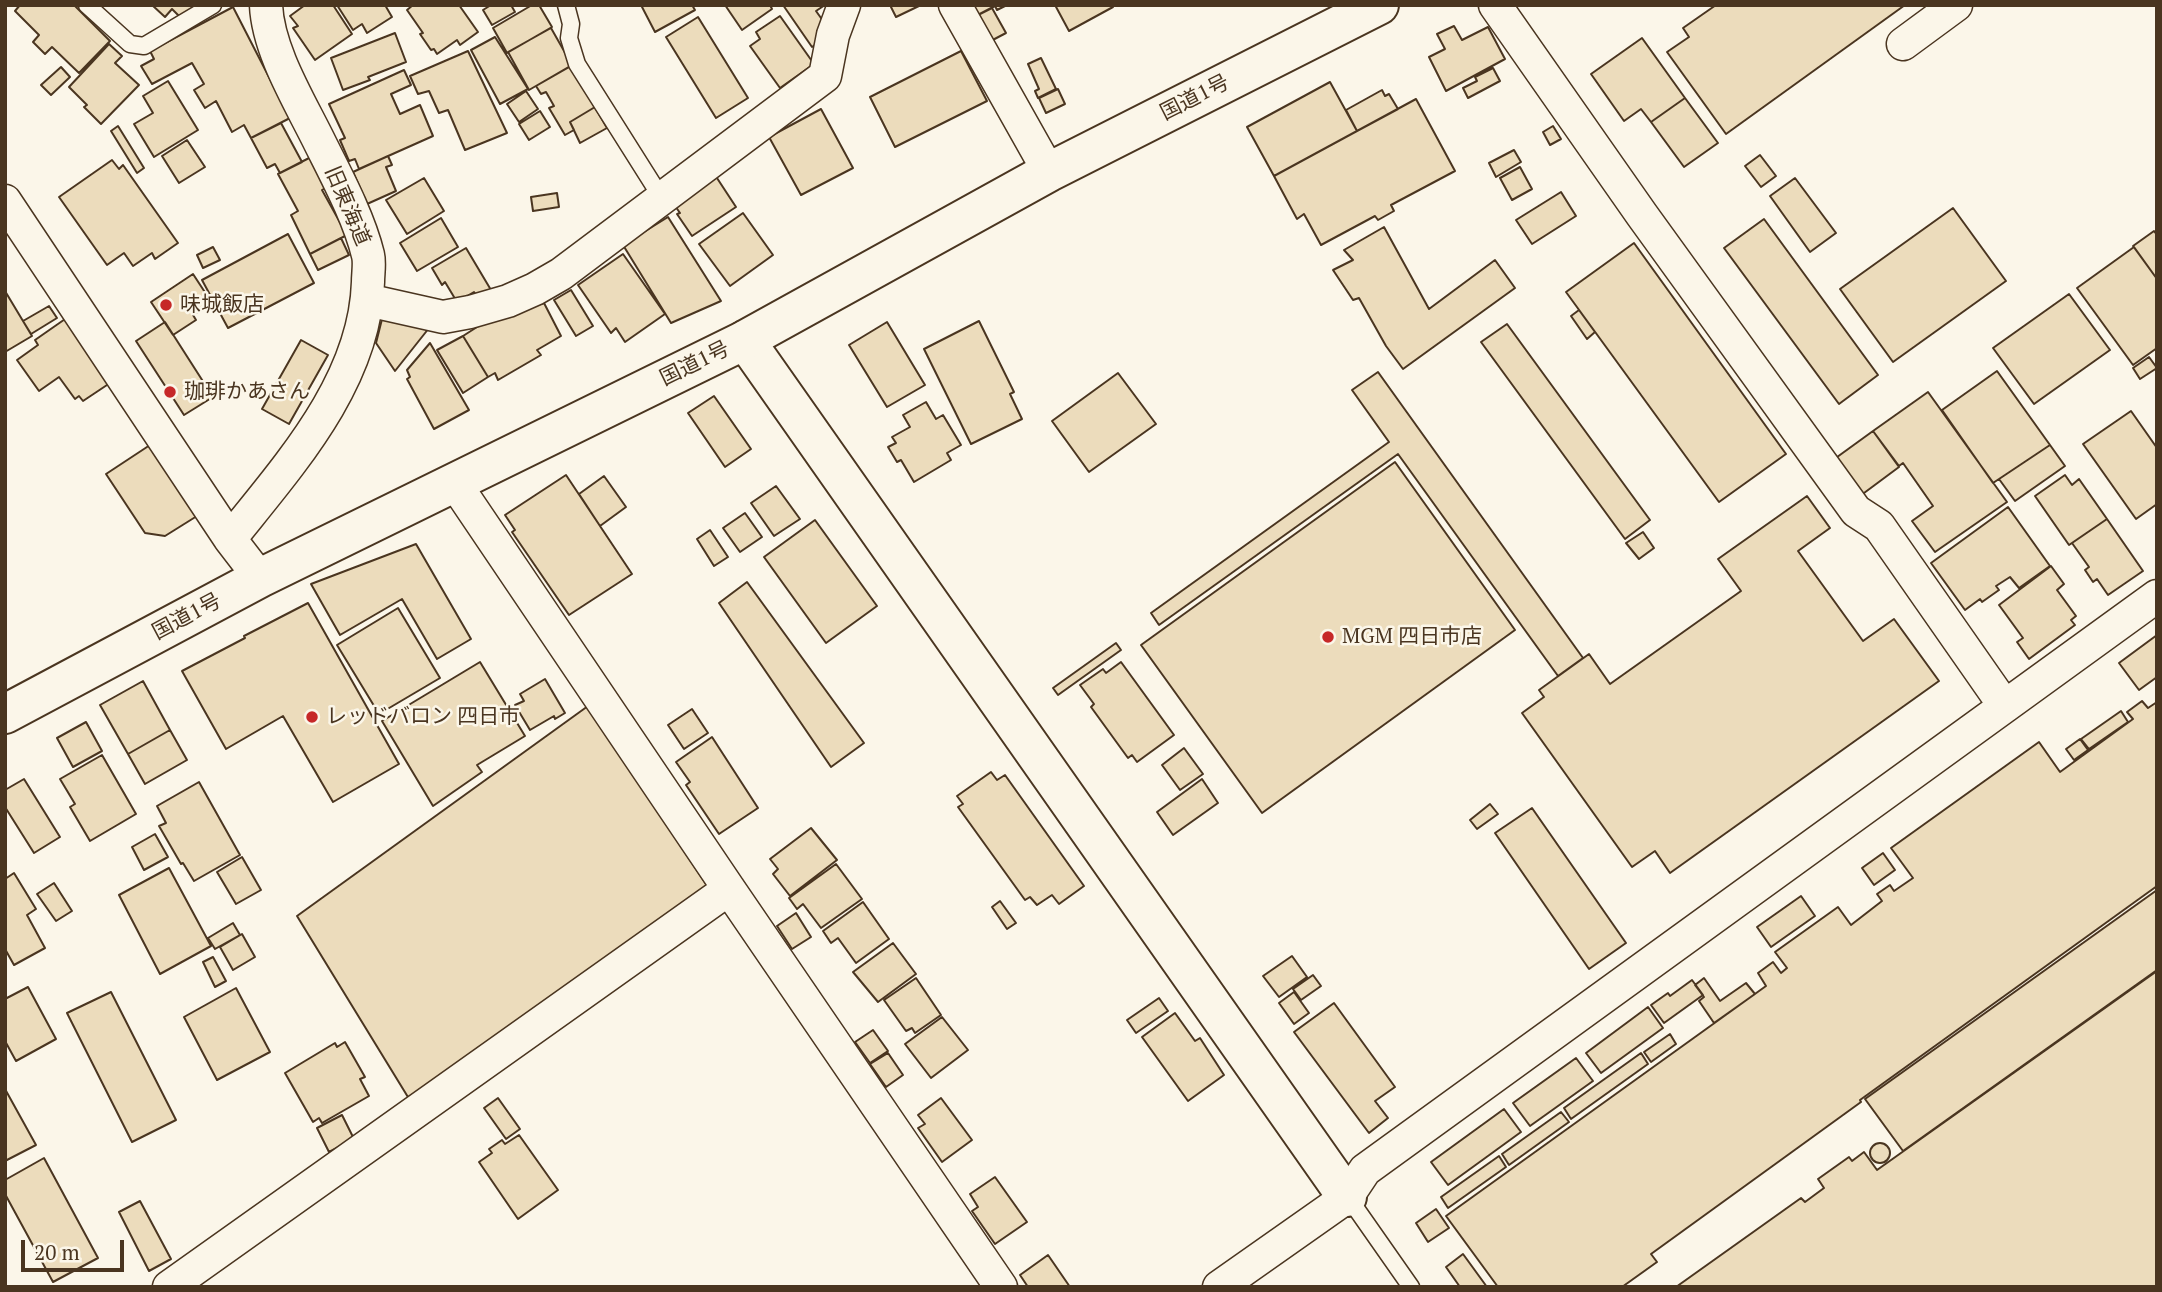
<!DOCTYPE html>
<html>
<head>
<meta charset="utf-8">
<style>
  body { margin:0 }
  #map { position:relative; width:2162px; height:1292px; overflow:hidden; background:#fbf6e9; font-family:"PT Serif",serif }
  canvas { display:block }
  .frame { position:absolute; inset:0; border:7px solid #4a3520; pointer-events:none }
  .scale { position:absolute; left:21px; top:1240px; width:103px; height:32px; box-sizing:border-box; border:4px solid #4a3520; border-top:0; padding-left:9px; font-size:21px; line-height:24px; white-space:nowrap; color:#4a3520; -webkit-text-stroke:5px #fbf6e9; paint-order:stroke }
</style>
</head>
<body>
<div id="map">
<canvas width="2162" height="1292"></canvas>
<div class="frame"></div>
<div class="scale">20 m</div>
</div>
<script>
const c = document.querySelector('canvas').getContext('2d');
c.lineJoin = 'round';
function fill(path, color) {
  c.fillStyle = color;
  c.fill(path, 'evenodd');
}
function stroke(path, color, width, dash) {
  c.strokeStyle = color;
  c.lineWidth = width;
  c.lineCap = dash ? 'butt' : 'round';
  c.setLineDash(dash || []);
  c.stroke(path);
}
function drawText(font, color, halo, rows, align = 'center') {
  c.font = font + ' "PT Serif","Noto Sans JP",serif';
  c.lineWidth = 5;
  c.setLineDash([]);
  c.textBaseline = 'middle';
  c.strokeStyle = halo;
  c.fillStyle = color;
  for (const [text, x, y, turn = 0] of rows) {
    c.save();
    c.translate(x, y);
    c.rotate((+turn || 0) * Math.PI / 180);
    c.textAlign = isNaN(turn) ? turn : align;
    if (halo) c.strokeText(text, 0, 0);
    c.fillText(text, 0, 0);
    c.restore();
  }
}
const building = new Path2D(`
  M 20,5 L 74,5 L 110,41 L 79,73 L 52,47 L 45,54 L 33,42 L 39,35 L 15,11 Z
  M 152,5 L 196,5 L 180,17 L 172,9 L 165,17 Z
  M 305,5 L 333,5 L 352,34 L 315,60 L 293,28 L 298,26 L 290,16 Z
  M 337,5 L 385,5 L 392,17 L 367,33 L 362,24 L 353,30 Z
  M 413,5 L 459,5 L 478,32 L 460,45 L 457,40 L 437,54 L 434,49 L 431,50 L 420,34 L 423,33 L 407,10 Z
  M 491,5 L 511,5 L 515,12 L 492,25 L 483,10 Z
  M 532,5 L 539,5 L 552,27 L 507,53 L 493,28 Z
  M 641,5 L 692,5 L 695,10 L 655,32 Z
  M 725,5 L 770,5 L 772,9 L 742,30 Z
  M 783,5 L 825,5 L 816,11 L 826,25 L 817,31 L 822,40 L 812,47 Z
  M 890,5 L 921,5 L 896,17 Z
  M 963,5 L 1007,5 L 997,10 L 995,6 L 972,18 Z
  M 1055,5 L 1112,5 L 1113,7 L 1069,31 Z
  M 1716,5 L 1905,5 L 1726,134 L 1667,52 L 1689,37 L 1683,28 Z
  M 233,7 L 290,118 L 251,138 L 244,125 L 232,132 L 216,101 L 205,108 L 194,90 L 204,84 L 192,63 L 152,84 L 141,66 L 154,59 L 150,51 Z
  M 992,8 L 1006,33 L 987,43 L 972,18 Z
  M 780,16 L 814,64 L 780,88 L 750,46 L 760,39 L 756,32 Z
  M 698,17 L 748,98 L 716,118 L 666,37 Z
  M 1454,26 L 1462,40 L 1488,27 L 1505,59 L 1446,91 L 1429,57 L 1445,49 L 1437,34 Z
  M 551,28 L 572,65 L 529,90 L 508,52 Z
  M 395,33 L 406,62 L 368,77 L 370,80 L 343,90 L 331,58 Z
  M 495,37 L 528,89 L 500,104 L 471,50 Z
  M 1642,38 L 1685,98 L 1651,122 L 1641,109 L 1624,121 L 1591,74 Z
  M 109,44 L 122,56 L 115,63 L 139,85 L 101,124 L 84,107 L 87,105 L 69,87 Z
  M 468,51 L 507,133 L 465,150 L 448,110 L 439,113 L 429,91 L 418,94 L 410,76 Z
  M 961,51 L 987,101 L 895,147 L 870,97 Z
  M 1041,58 L 1056,89 L 1038,98 L 1035,91 L 1039,89 L 1028,64 Z
  M 571,66 L 595,107 L 570,122 L 574,130 L 565,135 L 549,108 L 554,106 L 546,92 L 541,94 L 536,86 Z
  M 61,67 L 70,77 L 51,95 L 41,85 Z
  M 1493,68 L 1500,81 L 1468,98 L 1463,88 L 1477,81 L 1475,77 Z
  M 404,70 L 411,85 L 391,94 L 400,114 L 420,105 L 433,136 L 359,169 L 355,159 L 349,161 L 340,140 L 345,138 L 329,104 Z
  M 168,81 L 198,130 L 154,157 L 134,124 L 153,113 L 143,96 Z
  M 1330,82 L 1357,131 L 1274,176 L 1247,127 Z
  M 1058,89 L 1065,104 L 1046,113 L 1039,98 Z
  M 1382,90 L 1385,96 L 1389,94 L 1398,109 L 1357,131 L 1346,110 Z
  M 526,91 L 538,109 L 519,122 L 507,104 Z
  M 1685,98 L 1718,143 L 1684,167 L 1651,122 Z
  M 1416,99 L 1455,171 L 1391,205 L 1394,211 L 1378,220 L 1375,216 L 1321,245 L 1304,214 L 1297,219 L 1274,176 Z
  M 595,107 L 607,128 L 580,143 L 570,122 Z
  M 821,109 L 853,168 L 801,195 L 769,137 Z
  M 540,111 L 550,127 L 529,140 L 519,124 Z
  M 281,123 L 302,162 L 280,173 L 275,164 L 267,168 L 251,138 Z
  M 118,126 L 144,168 L 137,173 L 111,131 Z
  M 1553,126 L 1561,139 L 1550,145 L 1543,132 Z
  M 187,140 L 205,167 L 179,183 L 162,156 Z
  M 1514,150 L 1521,162 L 1496,177 L 1489,163 Z
  M 1760,155 L 1776,176 L 1761,187 L 1745,166 Z
  M 388,156 L 392,165 L 386,167 L 396,191 L 367,204 L 353,172 Z
  M 311,157 L 327,187 L 322,190 L 347,235 L 310,254 L 291,215 L 298,211 L 278,174 Z
  M 112,160 L 119,169 L 123,165 L 178,243 L 155,259 L 152,253 L 133,266 L 124,253 L 107,265 L 59,197 Z
  M 1520,167 L 1532,189 L 1512,200 L 1500,178 Z
  M 715,175 L 736,207 L 692,236 L 677,214 L 680,213 L 673,203 Z
  M 424,178 L 444,211 L 407,234 L 386,200 Z
  M 1795,178 L 1836,233 L 1810,252 L 1770,196 Z
  M 1561,192 L 1576,216 L 1532,244 L 1516,220 Z
  M 557,193 L 559,207 L 533,211 L 531,197 Z
  M 1953,208 L 2006,281 L 1893,362 L 1840,289 Z
  M 743,213 L 773,255 L 730,286 L 699,244 Z
  M 668,217 L 721,301 L 671,323 L 623,245 Z
  M 441,218 L 458,247 L 417,271 L 400,243 Z
  M 1764,219 L 1878,375 L 1839,404 L 1724,248 Z
  M 1384,227 L 1429,309 L 1495,260 L 1515,288 L 1403,369 L 1386,346 L 1359,298 L 1353,300 L 1333,270 L 1353,260 L 1344,250 Z
  M 2154,231 L 2157,235 L 2157,279 L 2133,246 Z
  M 288,234 L 314,283 L 228,328 L 202,280 Z
  M 341,238 L 349,255 L 318,270 L 310,254 Z
  M 1634,243 L 1786,454 L 1719,502 L 1566,292 Z
  M 213,247 L 220,260 L 203,268 L 197,255 Z
  M 2134,247 L 2157,279 L 2157,348 L 2133,365 L 2077,288 Z
  M 466,248 L 491,290 L 478,298 L 474,292 L 457,302 L 445,282 L 442,285 L 432,268 Z
  M 623,254 L 665,314 L 625,342 L 616,328 L 611,333 L 578,285 Z
  M 193,274 L 212,303 L 193,315 L 196,320 L 173,335 L 151,302 Z
  M 571,290 L 593,326 L 576,336 L 554,300 Z
  M 5,291 L 32,336 L 5,352 Z
  M 2069,294 L 2110,350 L 2034,404 L 1993,348 Z
  M 544,303 L 561,336 L 537,350 L 541,355 L 498,380 L 495,373 L 488,377 L 463,336 L 491,318 Z
  M 49,306 L 57,318 L 31,334 L 23,321 Z
  M 1579,310 L 1595,332 L 1587,339 L 1571,316 Z
  M 384,311 L 433,323 L 395,371 L 376,343 Z
  M 68,317 L 113,381 L 83,401 L 79,396 L 75,399 L 59,377 L 39,391 L 17,360 L 38,345 L 35,340 Z
  M 979,321 L 1014,392 L 1010,394 L 1022,419 L 971,444 L 924,349 Z
  M 165,322 L 213,397 L 184,415 L 136,341 Z
  M 887,322 L 925,385 L 887,407 L 849,345 Z
  M 1507,324 L 1650,520 L 1625,539 L 1481,342 Z
  M 463,336 L 488,377 L 463,393 L 437,350 Z
  M 301,340 L 328,355 L 289,424 L 262,409 Z
  M 430,343 L 469,410 L 434,429 L 407,379 L 410,377 L 407,370 Z
  M 2149,357 L 2157,368 L 2140,379 L 2133,368 Z
  M 1997,371 L 2050,445 L 1993,483 L 1942,410 Z
  M 1378,372 L 1583,658 L 1558,676 L 1398,454 L 1159,625 L 1151,613 L 1389,442 L 1352,390 Z
  M 1118,373 L 1156,424 L 1089,472 L 1052,421 Z
  M 1928,392 L 2007,502 L 1935,552 L 1912,521 L 1933,506 L 1903,463 L 1899,466 L 1873,431 Z
  M 714,396 L 751,449 L 725,467 L 688,413 Z
  M 926,402 L 936,419 L 943,415 L 961,445 L 947,453 L 951,460 L 914,482 L 901,460 L 897,462 L 888,447 L 896,443 L 892,437 L 910,427 L 903,415 Z
  M 2131,411 L 2157,448 L 2157,504 L 2136,519 L 2083,444 Z
  M 1873,431 L 1899,467 L 1860,496 L 1833,460 Z
  M 150,445 L 197,516 L 165,536 L 145,533 L 106,474 Z
  M 2050,445 L 2065,466 L 2015,501 L 1999,479 Z
  M 1395,462 L 1515,630 L 1262,813 L 1141,645 Z
  M 566,475 L 632,574 L 569,615 L 512,532 L 515,530 L 505,515 Z
  M 2065,475 L 2072,485 L 2079,479 L 2107,519 L 2069,545 L 2035,496 Z
  M 604,476 L 626,507 L 600,526 L 579,494 Z
  M 776,486 L 800,519 L 774,536 L 751,503 Z
  M 1807,496 L 1830,528 L 1798,551 L 1863,641 L 1894,619 L 1939,681 L 1670,873 L 1655,851 L 1632,867 L 1522,713 L 1544,697 L 1539,690 L 1589,654 L 1610,684 L 1741,591 L 1718,559 Z
  M 2008,507 L 2050,566 L 2019,588 L 2010,577 L 1996,586 L 1999,590 L 1982,602 L 1980,599 L 1965,610 L 1931,563 Z
  M 745,513 L 762,537 L 740,552 L 723,528 Z
  M 2107,519 L 2143,571 L 2108,595 L 2097,579 L 2093,582 L 2085,570 L 2089,567 L 2072,543 Z
  M 815,520 L 877,606 L 826,643 L 764,557 Z
  M 710,530 L 728,557 L 714,566 L 697,539 Z
  M 1643,532 L 1654,548 L 1639,559 L 1626,543 Z
  M 416,544 L 471,639 L 437,659 L 402,599 L 340,635 L 311,584 Z
  M 2051,566 L 2064,584 L 2057,590 L 2076,616 L 2071,620 L 2075,625 L 2029,659 L 2017,642 L 2023,638 L 1999,605 Z
  M 747,582 L 864,743 L 831,767 L 719,603 Z
  M 308,603 L 399,764 L 333,802 L 283,716 L 226,749 L 182,671 L 245,638 L 244,636 Z
  M 398,608 L 440,678 L 379,714 L 337,645 Z
  M 2157,635 L 2157,677 L 2139,690 L 2119,663 Z
  M 1116,643 L 1121,650 L 1058,695 L 1053,688 Z
  M 480,662 L 525,736 L 477,765 L 482,772 L 433,806 L 382,721 Z
  M 1121,662 L 1174,735 L 1137,762 L 1132,755 L 1128,758 L 1091,707 L 1094,704 L 1080,685 L 1103,669 L 1106,673 Z
  M 545,679 L 565,713 L 555,719 L 554,716 L 530,730 L 515,705 L 524,701 L 520,694 Z
  M 143,681 L 170,730 L 128,754 L 100,705 Z
  M 2142,701 L 2148,708 L 2157,702 L 2157,886 L 1860,1100 L 1861,1102 L 1651,1254 L 1657,1262 L 1622,1287 L 1498,1287 L 1446,1216 L 1766,986 L 1758,973 L 1773,962 L 1781,973 L 1787,968 L 1775,952 L 1838,907 L 1851,925 L 1882,901 L 1877,894 L 1890,885 L 1894,891 L 1913,878 L 1891,848 L 2039,742 L 2060,772 L 2133,719 L 2127,712 Z
  M 588,706 L 708,887 L 411,1102 L 297,916 Z
  M 692,709 L 708,733 L 684,749 L 668,725 Z
  M 2121,711 L 2128,722 L 2089,749 L 2081,739 Z
  M 86,722 L 102,751 L 73,767 L 57,738 Z
  M 170,730 L 187,760 L 145,784 L 128,754 Z
  M 712,737 L 758,808 L 719,834 L 686,785 L 690,782 L 676,762 Z
  M 2080,739 L 2088,750 L 2074,760 L 2066,749 Z
  M 1184,748 L 1203,774 L 1180,790 L 1162,765 Z
  M 102,755 L 136,814 L 90,841 L 70,807 L 75,804 L 60,779 Z
  M 991,772 L 997,780 L 1005,775 L 1084,886 L 1059,904 L 1052,895 L 1037,905 L 1030,897 L 1025,900 L 958,807 L 963,804 L 957,796 Z
  M 24,779 L 60,837 L 34,853 L 5,807 L 5,790 Z
  M 1202,779 L 1218,803 L 1173,835 L 1157,812 Z
  M 199,782 L 240,855 L 194,881 L 183,863 L 181,864 L 159,826 L 166,823 L 157,806 Z
  M 1490,804 L 1498,814 L 1477,829 L 1470,820 Z
  M 1532,808 L 1626,943 L 1589,969 L 1495,833 Z
  M 811,828 L 837,860 L 790,896 L 773,874 L 778,869 L 770,859 Z
  M 155,834 L 168,857 L 144,870 L 132,847 Z
  M 1883,853 L 1895,870 L 1874,885 L 1862,868 Z
  M 242,857 L 261,890 L 236,904 L 217,872 Z
  M 836,864 L 862,899 L 821,928 L 803,904 L 797,909 L 789,898 Z
  M 169,868 L 211,946 L 160,974 L 119,895 Z
  M 14,873 L 36,909 L 27,915 L 45,948 L 14,965 L 5,949 L 5,879 Z
  M 54,883 L 72,911 L 56,921 L 37,894 Z
  M 2157,890 L 2157,970 L 1903,1151 L 1865,1099 Z
  M 1801,896 L 1815,916 L 1771,947 L 1757,927 Z
  M 1000,901 L 1016,923 L 1007,929 L 992,907 Z
  M 863,902 L 889,939 L 856,963 L 838,938 L 831,943 L 823,931 Z
  M 796,913 L 811,937 L 792,949 L 777,926 Z
  M 233,923 L 240,935 L 215,949 L 208,938 Z
  M 242,934 L 255,957 L 233,970 L 220,947 Z
  M 893,943 L 916,974 L 878,1002 L 853,972 Z
  M 1292,956 L 1307,977 L 1279,997 L 1263,976 Z
  M 213,957 L 226,981 L 215,987 L 203,962 Z
  M 2157,971 L 2157,1287 L 1676,1287 L 1801,1198 L 1805,1202 L 1824,1188 L 1818,1179 L 1849,1157 L 1852,1161 L 1864,1152 L 1877,1170 Z
  M 1313,975 L 1321,986 L 1301,1000 L 1293,989 Z
  M 916,978 L 941,1015 L 915,1033 L 912,1028 L 906,1031 L 884,1000 Z
  M 1704,978 L 1720,1001 L 1746,983 L 1755,994 L 1714,1023 L 1699,1001 L 1704,997 L 1695,985 Z
  M 1692,980 L 1703,995 L 1664,1023 L 1651,1005 L 1668,993 L 1670,996 Z
  M 28,987 L 56,1039 L 16,1061 L 5,1041 L 5,999 Z
  M 236,988 L 270,1052 L 217,1080 L 184,1017 Z
  M 111,992 L 176,1120 L 132,1142 L 67,1013 Z
  M 1294,992 L 1309,1013 L 1294,1024 L 1279,1003 Z
  M 1159,998 L 1168,1011 L 1136,1033 L 1127,1020 Z
  M 1334,1003 L 1395,1087 L 1375,1101 L 1388,1118 L 1369,1133 L 1294,1032 Z
  M 1648,1007 L 1663,1028 L 1601,1073 L 1586,1053 Z
  M 1175,1013 L 1195,1041 L 1200,1038 L 1224,1075 L 1188,1101 L 1142,1037 Z
  M 942,1017 L 968,1050 L 931,1078 L 905,1044 Z
  M 873,1030 L 888,1051 L 870,1063 L 855,1042 Z
  M 1670,1034 L 1676,1044 L 1651,1062 L 1644,1052 Z
  M 345,1042 L 365,1077 L 360,1079 L 369,1096 L 322,1123 L 319,1118 L 313,1122 L 285,1073 L 335,1043 L 337,1047 Z
  M 888,1053 L 903,1075 L 886,1087 L 870,1064 Z
  M 1641,1053 L 1648,1064 L 1571,1119 L 1564,1108 Z
  M 1576,1058 L 1593,1081 L 1530,1126 L 1513,1103 Z
  M 5,1089 L 36,1145 L 5,1161 Z
  M 498,1098 L 520,1129 L 506,1139 L 484,1108 Z
  M 941,1098 L 972,1140 L 942,1162 L 918,1128 L 925,1124 L 918,1115 Z
  M 1504,1109 L 1521,1132 L 1448,1185 L 1431,1162 Z
  M 1561,1112 L 1569,1122 L 1509,1165 L 1502,1154 Z
  M 342,1115 L 354,1139 L 329,1152 L 317,1128 Z
  M 519,1135 L 558,1190 L 518,1219 L 479,1162 L 492,1153 L 489,1149 L 502,1140 L 505,1144 Z
  M1870 1153a10 10 0 1 1 20 0a10 10 0 1 1-20 0Z
  M 1499,1156 L 1506,1167 L 1448,1208 L 1441,1197 Z
  M 44,1158 L 98,1258 L 53,1282 L 5,1194 L 5,1180 Z
  M 995,1177 L 1027,1222 L 995,1244 L 972,1211 L 978,1207 L 970,1194 Z
  M 140,1201 L 171,1259 L 149,1271 L 119,1212 Z
  M 1436,1209 L 1449,1228 L 1428,1242 L 1416,1223 Z
  M 1463,1254 L 1487,1287 L 1460,1287 L 1446,1267 Z
  M 1048,1255 L 1070,1287 L 1028,1287 L 1020,1275 Z`);
fill(building, '#ecdcbc');
stroke(building, '#4a3520', 2);
const service = new Path2D(`
  M 87,5 L 130,44 L 144,46 L 213,5
  M 566,5 L 571,24 L 569,38 L 577,64 L 661,197
  M 1348,1197 L 1411,1287`);
const minor = new Path2D(`
  M 955,5 L 1049,172
  M 1495,5 L 1642,215 L 1856,511 L 1879,526 L 2004,705
  M 1903,44 L 1956,5
  M 5,201 L 230,539
  M 367,300 L 443,317 L 470,312 L 508,301 L 535,289 L 561,274 L 825,76 L 833,35 L 844,5
  M 454,482 L 729,889 L 1001,1287
  M 260,578 L 230,539 C 289,465 365,382 368,282 C 368,273 370,263 368,255 C 359,218 337,177 320,143 C 300,102 268,51 266,5
  M 169,1287 L 729,889
  M 1219,1287 L 1347,1197 L 1365,1170 L 2157,596`);
const tertiary = new Path2D(`
  M 745,340 L 1347,1197`);
const trunk = new Path2D(`
  M 5,714 L 260,578 L 745,340 L 1049,172 L 1379,5`);
stroke(service, '#4a3520', 19);
stroke(minor, '#4a3520', 35);
stroke(tertiary, '#4a3520', 42);
stroke(trunk, '#4a3520', 42);
stroke(service, '#fbf6e9', 16);
stroke(minor, '#fbf6e9', 32);
stroke(tertiary, '#fbf6e9', 38);
stroke(trunk, '#fbf6e9', 38);
for (const [x, y, r, color] of [
  [166,305,7,"#c62828"],
  [170,392,7,"#c62828"],
  [1328,637,7,"#c62828"],
  [312,717,7,"#c62828"]
]) {
  const dot = new Path2D();
  dot.arc(x, y, r, 0, 2 * Math.PI);
  c.fillStyle = color;
  c.fill(dot);
  stroke(dot, '#fbf6e9', 2.5);
}
drawText('21px', '#4a3520', '#fbf6e9', [
  ["国道1号",1195,98,-27],
  ["旧東海道",347,206,67],
  ["国道1号",695,364,-26],
  ["国道1号",187,617,-28]
]);
drawText('21px', '#4a3520', '#fbf6e9', [
  ["味城飯店",180,305],
  ["珈琲かあさん",184,392],
  ["MGM 四日市店",1342,637],
  ["レッドバロン 四日市",326,717]
], 'left');
</script>
</body>
</html>
